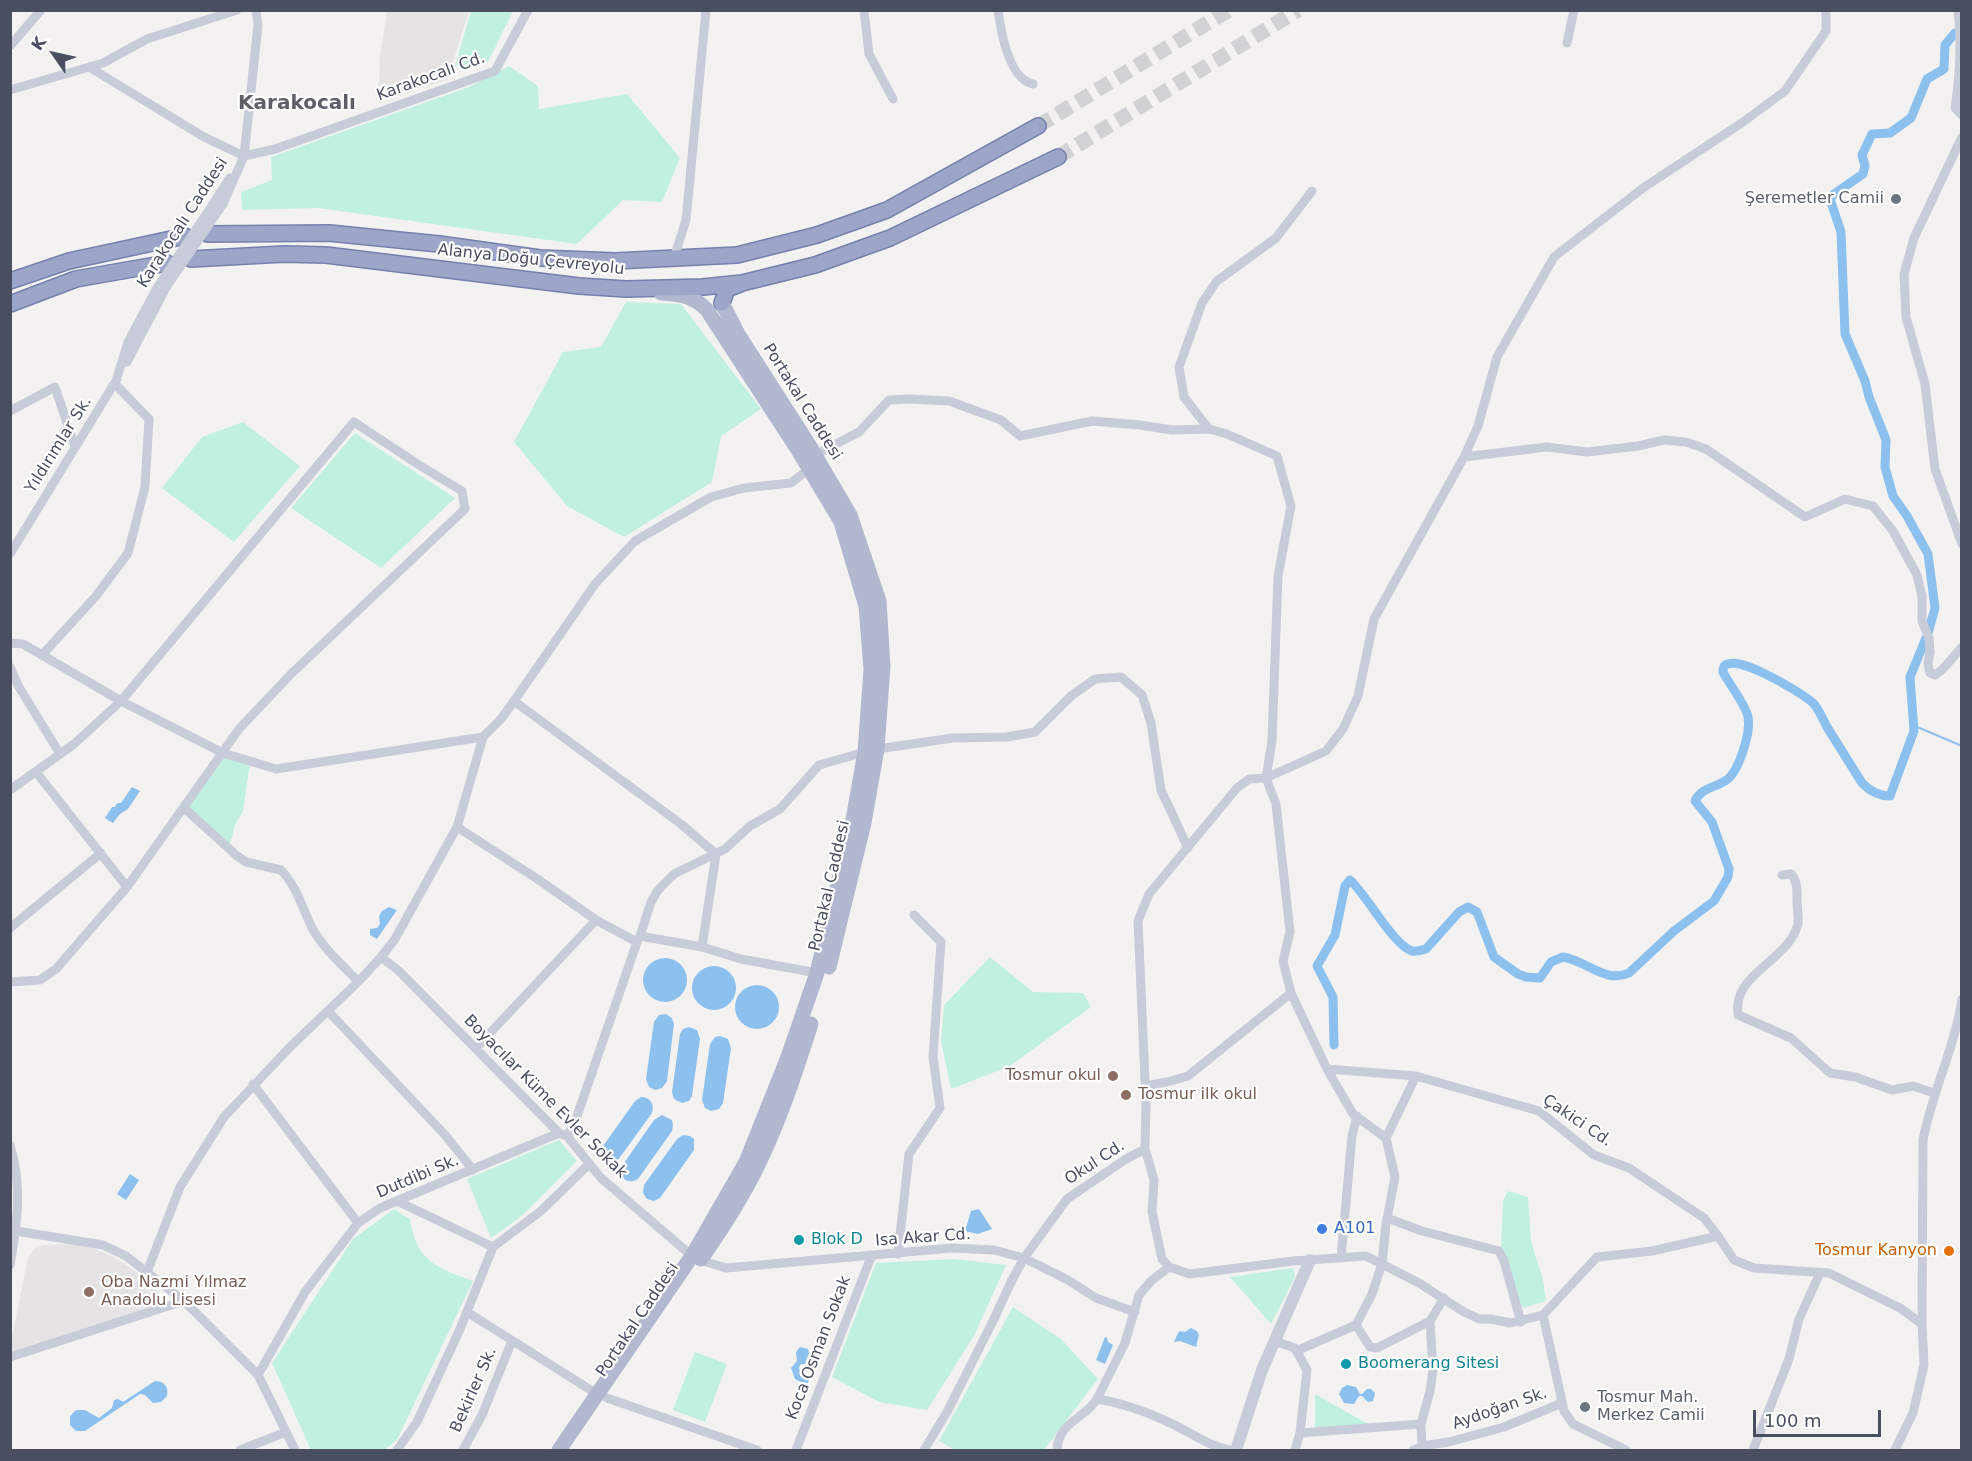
<!DOCTYPE html>
<html>
<head>
<meta charset="utf-8">
<style>
  body { margin:0 }
  #map { position:relative; width:1972px; height:1461px; overflow:hidden; background:#f4f2f1; font-family:"DejaVu Sans",sans-serif }
  canvas { display:block }
  .frame { position:absolute; inset:0; border:12px solid #494f60; pointer-events:none }
  .north { position:absolute; left:24px; top:24px; width:60px; height:60px; -webkit-text-stroke:4px #fff; paint-order:stroke; rotate:304deg; font-size:16px; font-weight:700; line-height:24px; text-align:center; color:#494f60 }
  .north::after { content:''; display:block; margin:auto; width:21px; height:27px; background:#494f60; clip-path:polygon(50% 0,100% 100%,50% 72%,0 100%) }
  .scale { position:absolute; left:1753px; top:1410px; width:128px; height:27px; box-sizing:border-box; border:3px solid #494f60; border-top:0; padding-left:8px; font-size:18px; line-height:21px; white-space:nowrap; color:#494f60; -webkit-text-stroke:4px #fff; paint-order:stroke }
</style>
</head>
<body>
<div id="map">
<canvas width="1972" height="1461"></canvas>
<div class="frame"></div>
<div class="north">K</div>
<div class="scale">100 m</div>
</div>
<script>
const c = document.querySelector('canvas').getContext('2d');
c.lineJoin = 'round';
function fill(path, color) {
  c.fillStyle = color;
  c.fill(path, 'evenodd');
}
function stroke(path, color, width, dash) {
  c.strokeStyle = color;
  c.lineWidth = width;
  c.lineCap = dash ? 'butt' : 'round';
  c.setLineDash(dash || []);
  c.stroke(path);
}
function drawText(font, color, halo, rows, align = 'center') {
  c.font = font + ' "DejaVu Sans",sans-serif';
  c.lineWidth = 4.5;
  c.setLineDash([]);
  c.textBaseline = 'middle';
  c.strokeStyle = halo;
  c.fillStyle = color;
  for (const [text, x, y, turn = 0] of rows) {
    c.save();
    c.translate(x, y);
    c.rotate((+turn || 0) * Math.PI / 180);
    c.textAlign = isNaN(turn) ? turn : align;
    if (halo) c.strokeText(text, 0, 0);
    c.fillText(text, 0, 0);
    c.restore();
  }
}
fill(new Path2D(`
  M 387,11 L 469,11 L 447,80 L 378,100 L 380,55 Z
  M 77,1244 L 91,1247 L 114,1257 L 148,1280 L 168,1304 L 11,1355 L 11,1343 L 28,1257 L 35,1249 L 43,1245 Z`), '#e5e3e3');
fill(new Path2D(`
  M 471,11 L 513,11 L 488,62 L 455,66 Z
  M 509,66 L 538,86 L 539,109 L 627,94 L 680,158 L 662,202 L 623,200 L 577,244 L 318,208 L 242,210 L 241,192 L 272,180 L 271,157 L 469,87 Z
  M 626,302 L 681,304 L 761,409 L 721,436 L 712,482 L 624,537 L 567,506 L 514,442 L 563,352 L 601,347 Z
  M 243,422 L 300,466 L 234,542 L 162,488 L 202,437 Z
  M 355,433 L 455,498 L 381,568 L 291,508 Z
  M 224,756 L 250,763 L 243,811 L 235,825 L 229,847 L 188,807 Z
  M 990,957 L 1033,992 L 1083,993 L 1091,1007 L 1010,1066 L 951,1089 L 941,1041 L 944,1005 Z
  M 559,1140 L 577,1161 L 523,1215 L 491,1238 L 467,1179 Z
  M 1508,1191 L 1528,1197 L 1531,1241 L 1543,1280 L 1546,1301 L 1524,1308 L 1521,1305 L 1501,1247 L 1503,1201 Z
  M 394,1209 L 410,1219 C 416,1260 436,1268 473,1281 L 397,1440 L 384,1450 L 311,1450 L 272,1363 L 353,1239 Z
  M 954,1259 L 1006,1265 L 974,1336 L 927,1410 L 879,1402 L 832,1377 L 876,1263 Z
  M 1293,1268 L 1295,1277 L 1271,1324 L 1230,1277 Z
  M 1013,1307 L 1061,1339 L 1098,1379 L 1044,1450 L 955,1450 L 939,1441 Z
  M 695,1352 L 727,1364 L 705,1422 L 673,1410 Z
  M 1315,1394 L 1368,1424 L 1315,1428 Z`), '#c0f1e0');
fill(new Path2D(`
  M 132,787 L 140,791 L 128,809 L 120,814 L 113,823 L 105,818 L 112,807 L 115,807 L 117,803 L 121,803 Z
  M 389,907 L 397,910 L 377,939 L 370,935 L 370,929 L 377,928 L 380,924 L 379,916 L 382,911 Z
  M643 980a22 22 0 1 1 44 0a22 22 0 1 1-44 0Z
  M692 988a22 22 0 1 1 44 0a22 22 0 1 1-44 0Z
  M735 1007a22 22 0 1 1 44 0a22 22 0 1 1-44 0Z
  M 666,1014 L 672,1018 L 674,1024 L 667,1081 L 662,1088 L 655,1090 L 649,1087 L 646,1079 L 654,1022 L 659,1015 Z
  M 689,1027 L 697,1030 L 700,1039 L 692,1096 L 689,1101 L 682,1103 L 674,1099 L 672,1092 L 680,1034 L 683,1029 Z
  M 720,1036 L 728,1039 L 731,1048 L 723,1103 L 719,1109 L 711,1111 L 705,1108 L 702,1100 L 710,1044 L 715,1037 Z
  M 641,1097 C 650,1097 655,1104 652,1113 L 618,1160 C 611,1165 605,1163 601,1157 L 601,1149 L 635,1101 Z
  M 662,1115 L 672,1120 L 673,1125 L 672,1131 L 638,1179 C 631,1183 625,1182 621,1175 L 622,1166 L 654,1120 Z
  M 683,1135 L 690,1136 L 694,1139 L 694,1150 L 660,1198 L 654,1201 L 647,1199 L 643,1193 L 644,1185 L 677,1139 Z
  M 130,1174 L 139,1180 L 126,1200 L 117,1194 Z
  M 979,1209 L 992,1229 L 978,1234 L 965,1231 L 971,1211 Z
  M 1191,1328 L 1197,1331 L 1199,1335 L 1196,1347 L 1180,1341 L 1174,1342 L 1179,1331 L 1185,1332 Z
  M 1105,1337 L 1107,1338 L 1108,1342 L 1113,1345 L 1105,1364 L 1096,1360 Z
  M 800,1347 L 808,1349 L 809,1353 L 805,1364 L 801,1364 L 799,1367 L 800,1374 L 803,1375 L 804,1373 L 811,1376 L 807,1385 L 795,1379 L 791,1368 L 797,1361 L 796,1352 Z
  M 155,1381 C 164,1381 169,1387 167,1396 L 161,1402 L 153,1403 L 145,1395 L 140,1394 L 85,1431 L 76,1431 L 70,1425 L 70,1416 L 76,1410 L 85,1410 L 99,1418 L 112,1408 L 114,1400 L 118,1399 L 123,1402 Z
  M 1347,1385 L 1356,1387 L 1360,1394 L 1362,1394 L 1367,1389 L 1371,1389 L 1375,1393 L 1373,1401 L 1368,1402 L 1362,1396 L 1359,1396 L 1354,1404 L 1344,1403 L 1339,1394 L 1342,1388 Z`), '#8cc0ef');
stroke(new Path2D(`
  M 1915,726 L 1962,746`), '#8cc0ef', 2);
stroke(new Path2D(`
  M 1928,633 L 1935,608 L 1928,554 L 1907,516 L 1893,496 L 1885,467 L 1886,440 L 1869,397 L 1865,381 L 1845,334 L 1841,232 L 1830,199 L 1834,194 L 1863,174 L 1865,166 L 1862,155 L 1872,134 L 1890,133 L 1911,118 L 1927,79 L 1944,69 L 1945,45 L 1955,33
  M 1334,1045 L 1333,997 L 1317,966 L 1335,935 L 1345,886 L 1350,880 C 1367,895 1393,945 1412,951 C 1417,952 1422,950 1426,949 L 1459,912 L 1468,907 L 1477,912 L 1494,957 L 1518,974 L 1526,977 L 1540,978 L 1551,962 L 1563,957 C 1585,960 1606,984 1629,973 L 1674,931 L 1714,901 L 1728,877 L 1729,869 L 1712,822 L 1695,801 C 1701,788 1714,788 1725,781 C 1739,773 1751,732 1748,717 C 1746,705 1729,684 1723,672 C 1721,643 1804,694 1813,703 C 1819,709 1823,720 1827,727 C 1839,746 1850,764 1862,783 C 1870,791 1878,796 1890,796 L 1914,731 L 1910,677 L 1926,638`), '#8cc0ef', 9);
stroke(new Path2D(`
  M 1038,126 L 1229,10
  M 1058,157 L 1298,10`), '#d2d1d4', 15, [15, 8]);
const trunk = new Path2D(`
  M 208,234 L 329,233 L 439,244 L 540,258 L 615,261 L 737,255 L 817,235 L 887,210 L 1038,126
  M 191,259 L 284,254 L 326,255 L 579,286 L 626,289 L 703,287 L 742,283 L 815,265 L 890,238 L 1058,157
  M 10,281 L 69,261 L 185,236
  M 722,303 L 727,289 L 740,284
  M 10,304 L 76,279 L 167,263`);
stroke(trunk, '#7480ad', 18);
stroke(new Path2D(`
  M 864,10 L 869,54 L 893,99
  M 998,10 C 1001,32 1009,79 1033,84
  M 1958,10 C 1962,44 1960,75 1955,108 L 1962,115
  M 1567,43 L 1574,10
  M 10,46 L 41,10
  M 89,67 L 204,137 L 244,156
  M 10,90 L 103,63 L 147,39 L 237,10
  M 1962,137 L 1914,238 L 1904,274 L 1906,317 L 1925,384 L 1935,469 L 1962,544
  M 244,156 L 275,149 L 495,71 L 528,10
  M 213,204 L 230,178
  M 223,204 L 244,156 L 258,25 L 256,10
  M 674,258 L 686,220 L 706,10
  M 127,362 L 167,286
  M 10,411 L 55,387 L 75,447
  M 1209,429 L 1184,397 L 1179,367 L 1202,303 L 1217,281 L 1276,238 L 1312,191
  M 1464,457 L 1547,447 L 1587,452 L 1638,446 L 1664,440 L 1686,442 L 1706,449 L 1805,517 L 1845,499 L 1873,506 L 1893,531 L 1917,575 L 1922,596 L 1922,621 L 1929,638 L 1930,652 L 1928,664 L 1930,673 L 1935,675 L 1942,670 L 1962,647
  M 10,554 L 117,379
  M 10,643 L 23,644 L 121,701 L 223,753 L 276,769 L 483,737 L 501,719 L 514,701 L 595,584 L 635,541 L 711,497 L 744,488 L 791,483 L 809,469 L 815,455 L 859,432 L 889,400 L 910,399 L 949,401 L 1001,420 L 1020,436 L 1092,421 L 1140,425 L 1172,430 L 1209,429 L 1227,434 L 1277,456 L 1291,506 L 1278,576 L 1272,741 L 1266,778 L 1276,804 L 1290,932 L 1283,961 L 1291,993 L 1327,1069 L 1353,1114 L 1386,1138 L 1395,1177 L 1386,1224 L 1382,1264 L 1419,1283 L 1464,1312 L 1479,1319 L 1491,1319 L 1510,1323 L 1543,1315 L 1597,1257 L 1652,1251 L 1718,1236 L 1734,1260 L 1754,1268 L 1829,1273 L 1900,1308 L 1922,1324
  M 43,654 L 96,596 L 128,553 L 145,487 L 149,419 L 115,384 L 128,342 L 157,288
  M 10,667 L 19,687 L 60,754
  M 514,701 L 681,824 L 716,854 L 702,947
  M 877,749 L 953,738 L 1007,737 L 1035,732 L 1071,696 L 1095,679 L 1121,677 L 1142,695 L 1151,723 L 1161,790 L 1188,848
  M 36,772 L 127,887
  M 10,790 L 74,744 L 121,701 L 354,422 L 419,465 L 462,491 L 465,509 L 291,674 L 239,729 L 127,887 L 56,969 L 40,980 L 10,982
  M 184,808 L 236,855 L 246,862 L 281,870 C 297,887 302,907 312,928 C 323,948 342,965 358,981
  M 457,827 L 539,880 L 596,920 L 637,942 L 640,936 L 702,947 L 741,959 L 817,973
  M 1782,875 L 1791,874 C 1798,881 1797,892 1797,901 C 1797,908 1799,918 1798,924 C 1789,961 1731,974 1738,1015 L 1791,1038 L 1830,1073 L 1855,1077 L 1892,1090 L 1913,1086 L 1934,1093
  M 10,928 L 101,853
  M 640,936 L 651,902 L 658,890 L 674,874 L 725,849 L 750,826 L 780,809 L 819,765 L 865,752
  M 381,957 L 399,971 L 559,1133 L 567,1136 L 601,1178 L 692,1256
  M 328,1011 L 446,1136 L 473,1170
  M 476,1048 L 596,920
  M 1327,1069 L 1416,1076 L 1539,1111 L 1594,1155 L 1629,1168 L 1704,1218 L 1718,1236
  M 253,1084 L 358,1223
  M 1145,1086 L 1167,1082 L 1188,1076 L 1291,993
  M 567,1136 L 575,1122 L 637,942
  M 1386,1138 L 1416,1076
  M 10,1145 C 23,1186 17,1224 10,1265
  M 397,1201 L 493,1247
  M 1387,1218 L 1422,1231 L 1499,1251 L 1504,1261 L 1521,1322
  M 10,1235 L 16,1231 L 103,1245 L 126,1256 L 184,1301 L 258,1375 L 295,1450
  M 898,1254 L 909,1154 L 940,1108 L 933,1057 L 941,942 L 914,915
  M 1341,1258 L 1352,1136 L 1357,1116
  M 700,1260 L 726,1268 L 952,1248 L 994,1250 L 1024,1258 L 1068,1280 L 1096,1298 L 1135,1312
  M 1169,1267 L 1190,1274 L 1293,1261 L 1366,1256 L 1382,1264 L 1372,1294 L 1356,1325
  M 147,1272 L 180,1187 L 224,1117 L 290,1047 L 360,980 L 381,957 L 395,939 L 457,827 L 483,737
  M 467,1312 L 597,1394
  M 1543,1315 L 1564,1411 L 1573,1424 L 1626,1450
  M 1430,1321 L 1444,1298
  M 1274,1341 L 1295,1348 L 1307,1370 L 1300,1433 L 1295,1450
  M 1296,1351 L 1356,1325 L 1370,1347 L 1377,1348 L 1430,1321 L 1433,1370 L 1430,1391 L 1421,1424 L 1300,1433
  M 10,1357 L 184,1301
  M 258,1375 L 305,1292 L 358,1223 L 380,1208 L 559,1133
  M 607,1398 L 757,1450
  M 1097,1399 C 1128,1404 1158,1416 1186,1431 C 1201,1439 1213,1447 1230,1450
  M 1421,1424 L 1422,1446
  M 240,1450 L 286,1432
  M 397,1450 L 417,1422 L 460,1329 L 493,1247 L 541,1211 L 589,1164
  M 463,1450 L 482,1415 L 512,1341
  M 796,1450 L 871,1257
  M 924,1450 L 947,1412 L 994,1319 L 1012,1280 L 1024,1258 L 1067,1199 L 1126,1159 L 1145,1149 L 1146,1103 L 1138,921 L 1149,894 L 1237,788 L 1249,779 L 1266,778 L 1326,751 L 1343,729 L 1358,696 L 1374,619 L 1464,457 L 1478,426 L 1497,357 L 1554,257 L 1643,188 L 1743,122 L 1785,91 L 1826,31 L 1826,10
  M 1057,1450 C 1058,1422 1086,1418 1097,1399 L 1125,1343 L 1139,1295 L 1151,1281 L 1169,1267 L 1162,1259 L 1152,1212 L 1154,1180 L 1145,1149
  M 1413,1450 L 1422,1446 L 1449,1442 L 1504,1427 L 1562,1403
  M 1753,1450 L 1789,1359 L 1799,1319 L 1820,1273
  M 1895,1450 L 1913,1413 L 1924,1365 L 1922,1324 L 1923,1140 C 1932,1092 1955,1047 1962,999`), '#c8ccd9', 9);
stroke(new Path2D(`
  M 1236,1450 L 1262,1370 L 1310,1260`), '#c8ccd9', 12);
stroke(new Path2D(`
  M 722,303 L 738,334 L 809,445 L 850,515 L 879,601 L 883,666 L 877,749 L 864,823 L 829,967
  M 701,1259 C 722,1229 742,1198 758,1165 C 780,1120 796,1071 811,1024
  M 559,1450 L 692,1256 L 746,1162 L 788,1057 L 817,973 L 853,820 L 865,752 L 871,669 L 866,606 L 841,522 L 798,450 L 707,310 C 694,296 680,294 661,293`), '#b1b8d0', 15);
stroke(trunk, '#9da6c8', 15);
stroke(new Path2D(`
  M 167,286 L 223,204
  M 157,288 L 213,204`), '#c8ccd9', 9);
for (const [x, y, r, color] of [
  [1896,199,6,"#6b7280"],
  [1113,1076,6,"#8d6e63"],
  [1126,1095,6,"#8d6e63"],
  [1322,1229,6,"#3f7fe0"],
  [799,1240,6,"#0f9aa8"],
  [1949,1251,6,"#e8710a"],
  [89,1292,6,"#8d6e63"],
  [1346,1364,6,"#0f9aa8"],
  [1585,1407,6,"#6b7280"]
]) {
  const dot = new Path2D();
  dot.arc(x, y, r, 0, 2 * Math.PI);
  c.fillStyle = color;
  c.fill(dot);
  stroke(dot, '#fff', 2);
}
drawText('16px', '#494f60', '#fff', [
  ["Karakocalı Cd.",431,77,-20],
  ["Karakocalı Caddesi",183,223,-57],
  ["Alanya Doğu Çevreyolu",531,260,6],
  ["Portakal Caddesi",802,402,58],
  ["Yıldırımlar Sk.",59,445,-58],
  ["Portakal Caddesi",830,886,-77],
  ["Boyacılar Küme Evler Sokak",545,1097,45],
  ["Çakici Cd.",1577,1121,34],
  ["Okul Cd.",1095,1163,-33],
  ["Dutdibi Sk.",418,1177,-23],
  ["Isa Akar Cd.",923,1238,-4],
  ["Portakal Caddesi",638,1320,-56],
  ["Koca Osman Sokak",819,1348,-69],
  ["Bekirler Sk.",474,1390,-66],
  ["Aydoğan Sk.",1500,1409,-19]
]);
drawText('16px', '#5b616d', '#fff', [
  ["Şeremetler Camii",1884,199],
  ["Tosmur Mah.",1597,1398,"left"],
  ["Merkez Camii",1597,1416,"left"]
], 'right');
drawText('16px', '#785e54', '#fff', [
  ["Tosmur okul",1101,1076,"right"],
  ["Tosmur ilk okul",1138,1095],
  ["Oba Nazmi Yılmaz",101,1283],
  ["Anadolu Lisesi",101,1301]
], 'left');
drawText('16px', '#366cbe', '#fff', [
  ["A101",1334,1229]
], 'left');
drawText('16px', '#0d838f', '#fff', [
  ["Blok D",811,1240],
  ["Boomerang Sitesi",1358,1364]
], 'left');
drawText('16px', '#c56008', '#fff', [
  ["Tosmur Kanyon",1937,1251]
], 'right');
drawText('bold 20px', '#5e5f67', '#fff', [
  ["Karakocalı",297,104]
]);
</script>
</body>
</html>
